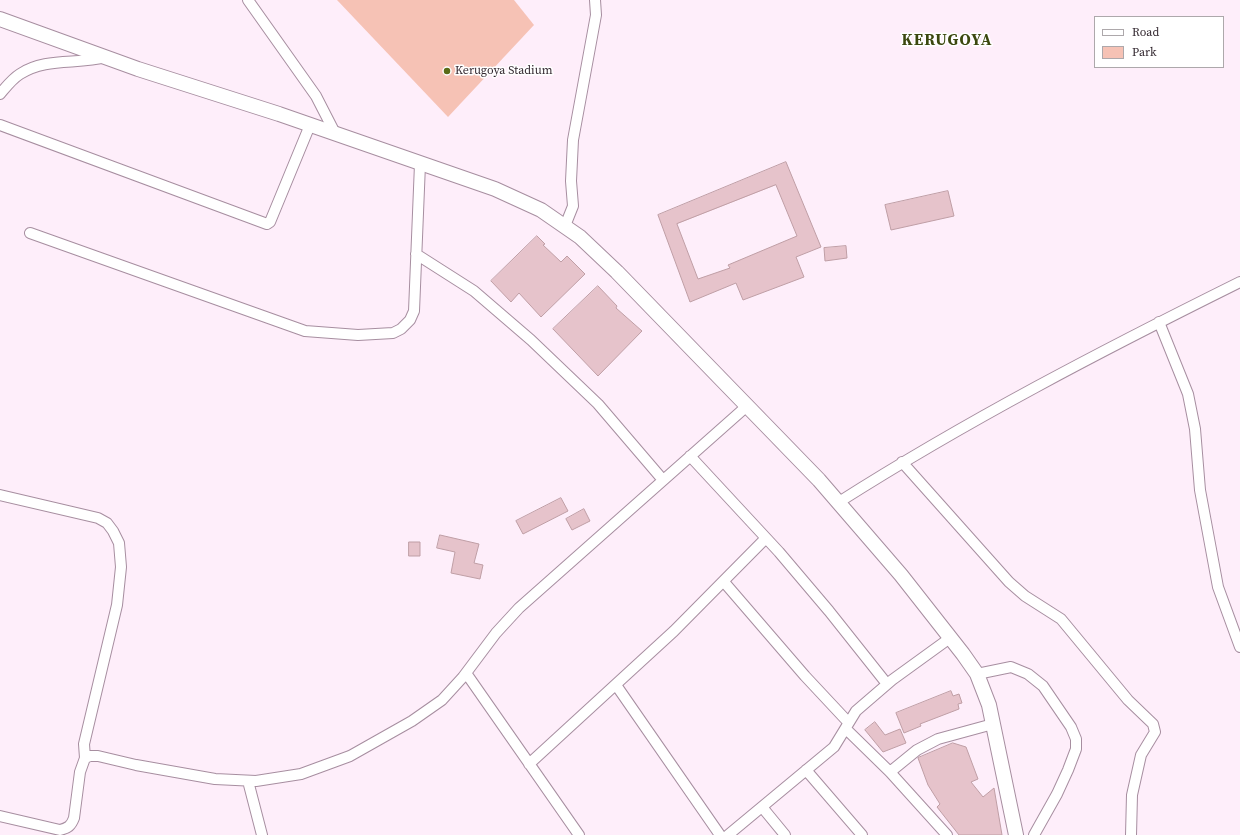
<!DOCTYPE html>
<html>
<head>
<meta charset="utf-8">
<style>
  body { margin:0 }
  #map { position:relative; width:1240px; height:835px; overflow:hidden; background:#feeefa; font-family:"Source Serif 4",serif }
  canvas { display:block }
  .legend { position:absolute; left:1094px; top:16px; width:130px; height:52px; box-sizing:border-box; background:#fff; border:1px solid #ada8ab; margin:0; padding:5px 7px; list-style:none; font-size:12px; color:#31262e }
  .legend li { display:flex; align-items:center; gap:8px; height:20px }
  .legend b { width:20px; border:1px solid #ada8ab }
</style>
</head>
<body>
<div id="map">
<canvas width="1240" height="835"></canvas>
<ul class="legend">
<li><b style="height:5px;background:#fff"></b>Road</li>
<li><b style="height:11px;background:#f6c2b5"></b>Park</li>
</ul>
</div>
<script>
const c = document.querySelector('canvas').getContext('2d');
c.lineJoin = 'round';
function fill(path, color) {
  c.fillStyle = color;
  c.fill(path, 'evenodd');
}
function stroke(path, color, width, dash) {
  c.strokeStyle = color;
  c.lineWidth = width;
  c.lineCap = dash ? 'butt' : 'round';
  c.setLineDash(dash || []);
  c.stroke(path);
}
function drawText(font, color, halo, rows, align = 'center') {
  c.font = font + ' "Source Serif 4",serif';
  c.lineWidth = 3;
  c.setLineDash([]);
  c.textBaseline = 'middle';
  c.strokeStyle = halo;
  c.fillStyle = color;
  for (const [text, x, y, turn = 0] of rows) {
    c.save();
    c.translate(x, y);
    c.rotate((+turn || 0) * Math.PI / 180);
    c.textAlign = isNaN(turn) ? turn : align;
    if (halo) c.strokeText(text, 0, 0);
    c.fillText(text, 0, 0);
    c.restore();
  }
}
fill(new Path2D(`
  M 337,0 L 514,0 L 534,25 L 448,117 Z`), '#f6c2b5');
const building = new Path2D(`
  M 786,162 L 821,247 L 796,257 L 804,277 L 743,300 L 736,283 L 690,302 L 658,215 ZM 776,185 L 797,236 L 728,265 L 730,268 L 698,279 L 677,224 Z
  M 948,191 L 954,216 L 891,230 L 885,205 Z
  M 537,236 L 545,244 L 543,245 L 561,262 L 567,256 L 585,274 L 541,317 L 519,293 L 511,302 L 491,281 Z
  M 846,246 L 847,258 L 825,261 L 824,248 Z
  M 598,286 L 617,306 L 616,308 L 642,331 L 598,376 L 553,329 Z
  M 561,498 L 568,511 L 523,534 L 516,521 Z
  M 584,509 L 590,521 L 572,530 L 566,519 Z
  M 440,535 L 479,544 L 474,563 L 483,565 L 480,579 L 451,573 L 455,552 L 437,548 Z
  M 409,542 L 420,542 L 420,556 L 409,556 Z
  M 951,691 L 953,696 L 959,694 L 962,703 L 958,704 L 959,709 L 920,724 L 921,726 L 904,733 L 896,713 Z
  M 875,722 L 885,735 L 900,729 L 906,743 L 883,752 L 865,730 Z
  M 953,743 L 966,747 L 978,779 L 971,782 L 983,797 L 994,788 L 1002,835 L 959,835 L 937,807 L 940,804 L 928,785 L 918,758 Z`);
fill(building, '#e6c3cb');
stroke(building, '#bf9ea5', 1);
const street = new Path2D(`
  M 248,0 L 316,96 L 336,135
  M 0,94 C 6,87 12,79 20,74 C 46,57 77,65 106,57
  M 0,125 L 267,224 L 270,222 L 310,125
  M 565,226 L 573,206 L 571,181 L 573,140 L 596,15 L 595,0
  M 30,233 L 305,331 L 358,335 L 393,333 L 401,329 L 410,320 L 414,311 L 420,164
  M 416,254 L 474,291 L 531,340 L 598,404 L 663,480
  M 1159,322 L 1188,394 L 1195,429 L 1200,490 L 1218,587 L 1240,647
  M 690,456 L 779,552 L 829,611 L 887,684
  M 902,462 L 1009,582 L 1025,596 L 1061,619 L 1128,700 L 1153,724 L 1155,732 L 1141,755 L 1132,795 L 1131,835
  M 0,495 L 98,518 L 107,523 L 113,531 L 119,543 L 121,567 L 117,605 L 84,744 L 85,758 L 80,772 L 74,818 C 71,826 68,828 60,830 L 0,816
  M 839,502 C 968,420 1103,350 1240,282
  M 724,582 L 805,676 L 848,722
  M 466,673 L 579,835
  M 977,674 L 1011,667 L 1028,674 L 1043,686 L 1071,727 L 1076,739 L 1076,749 L 1068,770 L 1057,794 L 1034,835
  M 616,685 L 720,835
  M 846,729 L 890,772 L 947,835
  M 85,758 L 90,756 L 98,756 L 136,765 L 215,779 L 256,781 L 301,774 L 350,756 L 412,721 L 442,700 L 463,677 L 496,633 L 519,608 L 747,406
  M 529,764 L 674,631 L 766,538
  M 806,770 L 862,835
  M 890,772 L 917,750 L 938,739 L 993,724
  M 248,781 L 262,835
  M 762,807 L 785,835
  M 728,835 L 834,747 L 856,711 L 892,680 L 950,638`);
const secondary = new Path2D(`
  M 0,19 L 138,69 L 279,114 L 495,189 L 541,210 L 580,237 L 617,272 L 819,480 L 901,575 L 963,654 L 977,674 L 989,705 L 1016,835`);
stroke(street, '#a78ea0', 12);
stroke(secondary, '#a78ea0', 16);
stroke(street, '#fff', 10);
stroke(secondary, '#fff', 14);
for (const [x, y, r, color] of [
  [447,71,4,"#5a6b17"]
]) {
  const dot = new Path2D();
  dot.arc(x, y, r, 0, 2 * Math.PI);
  c.fillStyle = color;
  c.fill(dot);
  stroke(dot, '#fff', 1.5);
}
drawText('12px', '#31262e', '#fff', [
  ["Kerugoya Stadium",455,71]
], 'left');
c.letterSpacing = '1px';
drawText('bold 16px', '#3c480f', '#fff', [
  ["KERUGOYA",947,41]
]);
c.letterSpacing = '0px';
</script>
</body>
</html>
